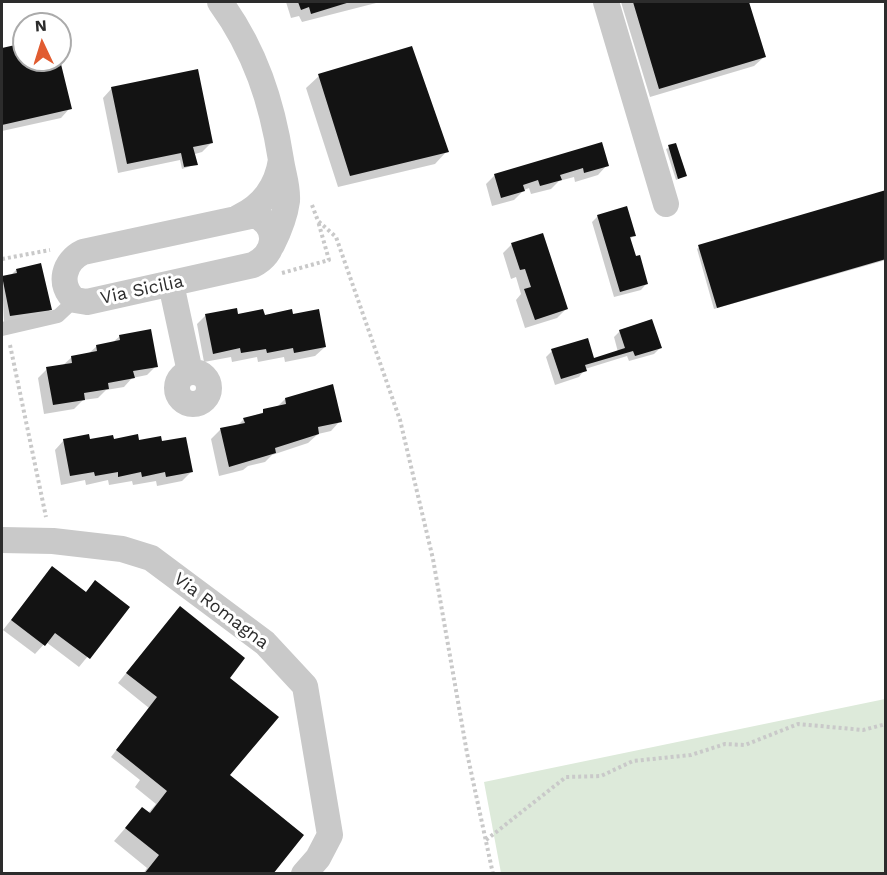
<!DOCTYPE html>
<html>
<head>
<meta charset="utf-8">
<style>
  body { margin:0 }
  #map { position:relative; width:887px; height:875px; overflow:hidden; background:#fff; font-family:"Work Sans",sans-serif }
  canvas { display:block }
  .frame { position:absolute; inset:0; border:3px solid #2c2c2c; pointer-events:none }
  .north { position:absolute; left:12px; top:12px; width:60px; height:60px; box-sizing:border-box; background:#fff; border:2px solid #ababab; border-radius:50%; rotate:356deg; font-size:16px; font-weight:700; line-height:24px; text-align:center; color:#2c2c2c }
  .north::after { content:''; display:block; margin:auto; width:21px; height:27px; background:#e15c31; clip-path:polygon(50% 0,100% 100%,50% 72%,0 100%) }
</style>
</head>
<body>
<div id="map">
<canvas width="887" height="875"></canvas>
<div class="frame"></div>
<div class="north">N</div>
</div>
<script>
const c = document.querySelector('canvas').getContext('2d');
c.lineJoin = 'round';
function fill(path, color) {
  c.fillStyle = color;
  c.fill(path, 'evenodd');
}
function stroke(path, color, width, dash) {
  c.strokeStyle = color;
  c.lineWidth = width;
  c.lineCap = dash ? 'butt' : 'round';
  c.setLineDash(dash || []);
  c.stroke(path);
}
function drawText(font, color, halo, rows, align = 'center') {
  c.font = font + ' "Work Sans",sans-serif';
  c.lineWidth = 6;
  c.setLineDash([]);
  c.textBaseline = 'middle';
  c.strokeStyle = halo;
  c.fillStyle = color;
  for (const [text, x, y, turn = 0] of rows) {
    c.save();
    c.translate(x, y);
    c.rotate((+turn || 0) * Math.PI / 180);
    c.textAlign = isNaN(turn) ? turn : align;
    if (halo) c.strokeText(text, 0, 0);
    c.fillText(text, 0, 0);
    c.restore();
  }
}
fill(new Path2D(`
  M 885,699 L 885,873 L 501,873 L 484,782 Z`), '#ddeada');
fill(new Path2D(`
  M 286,2 L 380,2 L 302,22 L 299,16 L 291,18 Z
  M 621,2 L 748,2 L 764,57 L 754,66 L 650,97 Z
  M 24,44 L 24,60 L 59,60 L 70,108 L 61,118 L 2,131 L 2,49 Z
  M 319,76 L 447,151 L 435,164 L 338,187 L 306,88 Z
  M 112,88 L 211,143 L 202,152 L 195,154 L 197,164 L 182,169 L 180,160 L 118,173 L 103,98 Z
  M 675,145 L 685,176 L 676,180 L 666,149 Z
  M 607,165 L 598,175 L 575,182 L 574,177 L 559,181 L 551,189 L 531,194 L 529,188 L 524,190 L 514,200 L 492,206 L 486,184 L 495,175 Z
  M 886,191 L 886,260 L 714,309 L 697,249 L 699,247 Z
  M 598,216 L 634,235 L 629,240 L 647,283 L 641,290 L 614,297 L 592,222 Z
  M 512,244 L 566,309 L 557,318 L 525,328 L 516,300 L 521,294 L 516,277 L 511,279 L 503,253 Z
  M 16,270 L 50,310 L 44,316 L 4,322 L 2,278 L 11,275 Z
  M 206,315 L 292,316 L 325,347 L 315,356 L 285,362 L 284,357 L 258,362 L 257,357 L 232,362 L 231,357 L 204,362 L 197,324 Z
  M 620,331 L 660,348 L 654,354 L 629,361 L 627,356 L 585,369 L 579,377 L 555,385 L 546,357 L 552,351 L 593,359 L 618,352 L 614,337 Z
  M 120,336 L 156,366 L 147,375 L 132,378 L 124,387 L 106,390 L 98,398 L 83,400 L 74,409 L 44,414 L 38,378 L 47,369 L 62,366 L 72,357 L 88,354 L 97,346 L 112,343 Z
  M 285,399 L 340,421 L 331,431 L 318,434 L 308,443 L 272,455 L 265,462 L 248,466 L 243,470 L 219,476 L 211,439 L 220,430 L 237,426 L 244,419 L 276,408 Z
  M 64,440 L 161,443 L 191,472 L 182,481 L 157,486 L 156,481 L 133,485 L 132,481 L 109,485 L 108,480 L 86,485 L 85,480 L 61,485 L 55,450 Z
  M 52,568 L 85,593 L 128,607 L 79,667 L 46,642 L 35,654 L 3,630 Z
  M 180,608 L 228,678 L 228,776 L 271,874 L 143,874 L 147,868 L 114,841 L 142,809 L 148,813 L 156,804 L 135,787 L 140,780 L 111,757 L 149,708 L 118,683 Z`), '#0003');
fill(new Path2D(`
  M 298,2 L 350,2 L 311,14 L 309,7 L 301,10 Z
  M 633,2 L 749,2 L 766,57 L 659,89 Z
  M 24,43 L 24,60 L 60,60 L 72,109 L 2,125 L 2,48 Z
  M 412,46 L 449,152 L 350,176 L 318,74 Z
  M 198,69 L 213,143 L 193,147 L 198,165 L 184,167 L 181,153 L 127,164 L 111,87 Z
  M 602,142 L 609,166 L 584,173 L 583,168 L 560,175 L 562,180 L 540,186 L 538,180 L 523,185 L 525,191 L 501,198 L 494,174 Z
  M 676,143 L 687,176 L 678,179 L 668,145 Z
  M 886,190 L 886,259 L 717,308 L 698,245 Z
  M 627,206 L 636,236 L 630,237 L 636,256 L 640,255 L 648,284 L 620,292 L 597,215 Z
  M 543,233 L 568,309 L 535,320 L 524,289 L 531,287 L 525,269 L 520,270 L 511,243 Z
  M 41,263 L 52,310 L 10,316 L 2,276 L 17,273 L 16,269 Z
  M 237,308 L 238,314 L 263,309 L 265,315 L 292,309 L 293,314 L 319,309 L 326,347 L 294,353 L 293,348 L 267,353 L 266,349 L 241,353 L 240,348 L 213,354 L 205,314 Z
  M 652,319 L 662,348 L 635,356 L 633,351 L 585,365 L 587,371 L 561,379 L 551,349 L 588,338 L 594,358 L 625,348 L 619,330 Z
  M 151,329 L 158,367 L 133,371 L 135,378 L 108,383 L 109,389 L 84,393 L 85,400 L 53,405 L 46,367 L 72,363 L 71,356 L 97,351 L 96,345 L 120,340 L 119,335 Z
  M 333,384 L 342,422 L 318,427 L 319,434 L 275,448 L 276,453 L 229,467 L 220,428 L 245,423 L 243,418 L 263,413 L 263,409 L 286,404 L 285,398 Z
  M 89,434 L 90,439 L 113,435 L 114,439 L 138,434 L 139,440 L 161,436 L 162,441 L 186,437 L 193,472 L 166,477 L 165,472 L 142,477 L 141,472 L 118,477 L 118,472 L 95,476 L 94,472 L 70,476 L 63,439 Z
  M 52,566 L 86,592 L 95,580 L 130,607 L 90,659 L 55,633 L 45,646 L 11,620 Z
  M 180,606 L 245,658 L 230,678 L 279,717 L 230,775 L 304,835 L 273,874 L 144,874 L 159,855 L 125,828 L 142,807 L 150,813 L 167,791 L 116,750 L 157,697 L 126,673 Z`), '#131313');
stroke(new Path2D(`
  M 312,205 L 318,221 L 336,237 L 400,420 L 433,559 L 467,753 L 493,874
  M 2,259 L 50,250
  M 282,273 L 329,260 L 318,221
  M 10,345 L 46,517
  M 486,840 L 566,777 L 601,776 L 633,761 L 691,755 L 725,744 L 745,745 L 798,724 L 863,730 L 886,724`), '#c9c9c9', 4, [3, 3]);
stroke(new Path2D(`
  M 2,329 L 58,316 L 75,300`), '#c9c9c9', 14);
stroke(new Path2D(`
  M 220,2 C 255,50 272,102 281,160 C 283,174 288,186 287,201 C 285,216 279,231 272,245
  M 606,2 L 666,204
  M 255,215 C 280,227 276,254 253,265 L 87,302 L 75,300 C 57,285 64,261 83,252 Z
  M 239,217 C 263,206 277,186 281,160
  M 171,284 L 190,372
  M177 388a16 16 0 1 1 32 0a16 16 0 1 1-32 0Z
  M 2,540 L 53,541 L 122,549 L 151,558 L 265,643 L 305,686 L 330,835 L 318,858 L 304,874`), '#c9c9c9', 26);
drawText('18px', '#2c2c2c', '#fff', [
  ["Via Sicilia",142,290,-12],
  ["Via Romagna",221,611,37]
]);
</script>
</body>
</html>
